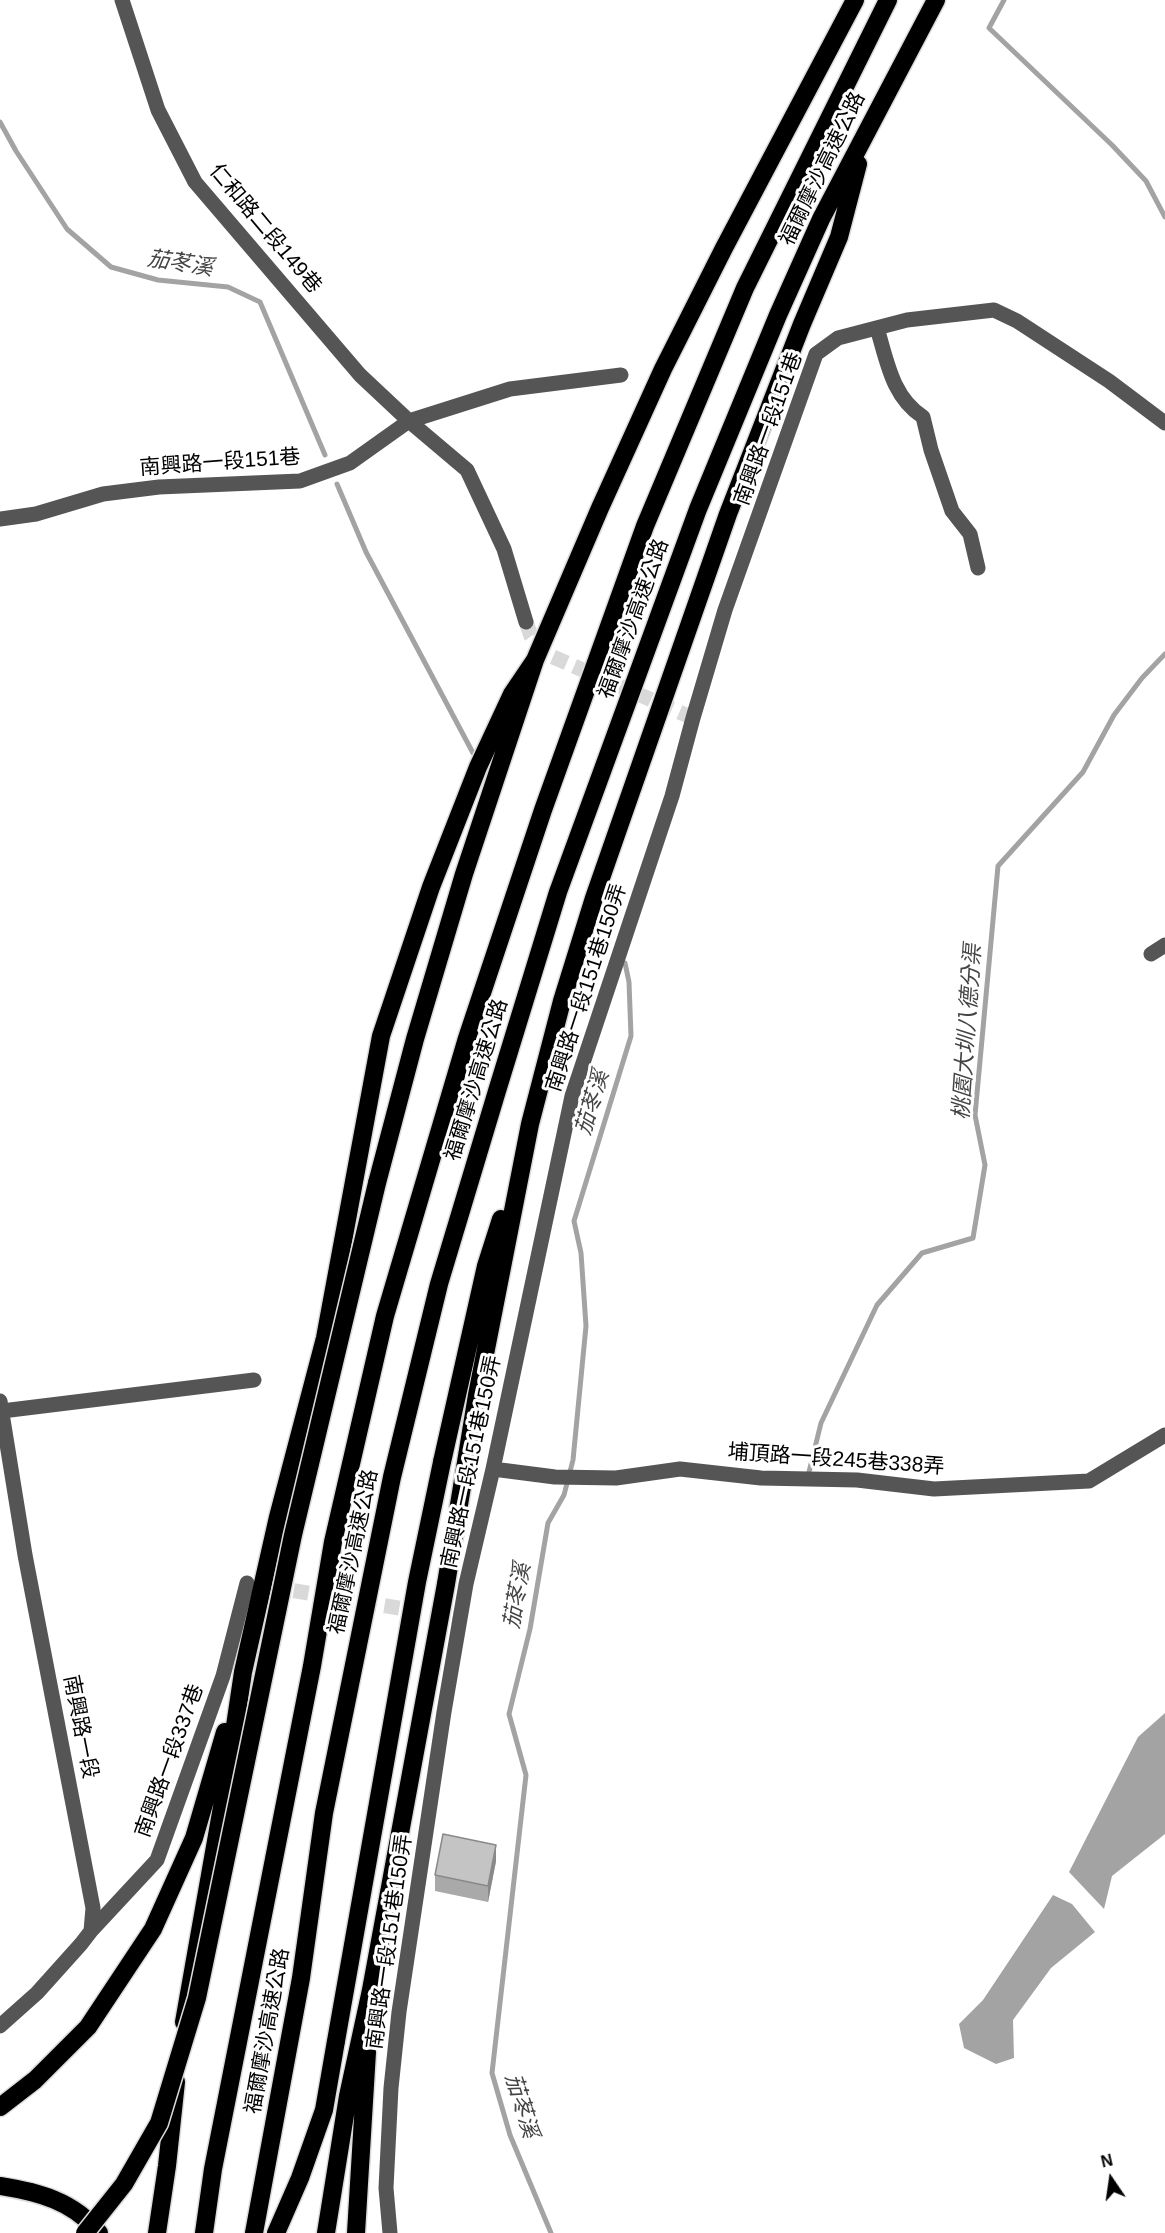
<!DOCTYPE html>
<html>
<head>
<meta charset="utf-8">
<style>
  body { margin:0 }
  #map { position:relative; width:1165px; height:2233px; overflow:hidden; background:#fff; font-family:Arial,sans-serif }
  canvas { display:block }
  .north { position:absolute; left:1081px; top:2149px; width:60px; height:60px; -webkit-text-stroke:4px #fff; paint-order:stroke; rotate:347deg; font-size:16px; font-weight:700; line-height:24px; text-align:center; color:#000 }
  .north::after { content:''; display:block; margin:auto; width:21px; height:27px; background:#000; clip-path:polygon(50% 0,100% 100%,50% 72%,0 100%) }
</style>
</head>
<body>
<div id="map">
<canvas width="1165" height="2233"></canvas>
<div class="north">N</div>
</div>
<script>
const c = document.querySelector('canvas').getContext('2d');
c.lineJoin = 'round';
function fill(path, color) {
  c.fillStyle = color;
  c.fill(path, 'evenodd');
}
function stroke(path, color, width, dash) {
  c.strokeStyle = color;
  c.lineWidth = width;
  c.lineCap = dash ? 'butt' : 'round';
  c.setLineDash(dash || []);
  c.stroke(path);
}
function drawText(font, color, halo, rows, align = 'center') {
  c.font = font + ' Arial,"Noto Sans TC",sans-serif';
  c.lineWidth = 6;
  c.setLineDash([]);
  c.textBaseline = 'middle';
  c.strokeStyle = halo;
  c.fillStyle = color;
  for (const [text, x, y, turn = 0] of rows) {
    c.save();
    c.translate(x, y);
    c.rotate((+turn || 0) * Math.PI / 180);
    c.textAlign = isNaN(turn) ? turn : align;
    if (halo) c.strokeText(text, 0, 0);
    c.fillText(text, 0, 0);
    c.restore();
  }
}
fill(new Path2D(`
  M 1165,1713 L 1165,1834 L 1112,1876 L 1104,1909 L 1069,1872 L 1138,1737 Z
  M 1053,1895 L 1072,1904 L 1095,1932 L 1051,1968 L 1013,2020 L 1014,2058 L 996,2064 L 964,2048 L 959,2024 L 983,2000 Z`), '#a3a3a3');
stroke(new Path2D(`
  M 1004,0 L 989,28 L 1112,145 L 1146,181 L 1165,217
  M 0,122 L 16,151 L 67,229 L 111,267 L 158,280 L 228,287 L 260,302 L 325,455
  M 337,484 L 366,552 L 473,753
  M 809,1472 L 821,1423 L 877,1305 L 922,1253 L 973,1238 L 985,1165 L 975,1115 L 998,866 L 1083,772 L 1114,715 L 1142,678 L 1165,654
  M 551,2233 L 510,2135 L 492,2073 L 526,1775 L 509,1714 L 530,1629 L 548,1523 L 564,1495 L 573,1460 L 586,1326 L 581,1253 L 574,1221 L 631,1036 L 629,982 L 625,963`), '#a3a3a3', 5);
stroke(new Path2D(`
  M 526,622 L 531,636 L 544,653 L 693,718
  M 271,1587 L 460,1618`), '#d9d9d9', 15, [15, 8]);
const highway = new Path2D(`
  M 377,1183 L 415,1039 L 464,874 L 535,660 L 600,508 L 663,369 L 724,248 L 855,0
  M 442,1462 L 486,1266 L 501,1219
  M 446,1584 L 477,1395 L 530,1124 L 562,1001 L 594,898 L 728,514 L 802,324 L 839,237 L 858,164
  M 184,2022 L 228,1773 L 243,1672 L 278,1517 L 325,1338 L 381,1036 L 431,887 L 478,767 L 512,694 L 535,660
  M 0,2107 L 35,2080 L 88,2027 L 153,1929 L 194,1838 L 225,1732
  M 0,2186 C 38,2192 74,2201 99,2233
  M 157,2233 L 167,2166 L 176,2082
  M 204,2233 L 213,2169 L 312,1666 L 333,1542 L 385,1316 L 467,1038 L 543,810 L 645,526 L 745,288 L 888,0
  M 254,2233 L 301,1978 L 324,1813 L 392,1477 L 439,1284 L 497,1091 L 558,892 L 698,509 L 778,315 L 821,219 L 936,0
  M 276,2233 L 300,2178 L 324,2110 L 336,2041
  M 326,2233 L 348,2096 L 371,1990
  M 356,2233 L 367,2052`);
stroke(highway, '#dbdbdb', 21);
stroke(new Path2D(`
  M 122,0 L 158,110 L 195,182 L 360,375 L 409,421 L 510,389 L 621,375
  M 877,328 C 887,361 892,397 923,417 L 931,450 L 952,511 L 970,534 L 978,568
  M 0,519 L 36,514 L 103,494 L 159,487 L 300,481 L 350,463 L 409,421 L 467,470 L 504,549 L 526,622
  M 1151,954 L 1165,945
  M 0,1401 L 25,1555 L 93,1908 L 91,1931 L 81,1944 L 37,1993 L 0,2026
  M 2,1411 L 254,1380
  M 493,1469 L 555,1477 L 616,1478 L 680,1469 L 761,1478 L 857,1480 L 934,1489 L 1089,1481 L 1165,1435
  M 91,1931 L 157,1860 L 223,1676 L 247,1583
  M 390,2233 L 386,2188 L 391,2088 L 399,2012 L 444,1712 L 466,1584 L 493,1469 L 572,1096 L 672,796 L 693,718 L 725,610 L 816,354 L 838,338 L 907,320 L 994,310 L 1017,321 L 1109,381 L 1165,423`), '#555', 15);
stroke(highway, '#000', 18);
const highwayBridge = new Path2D(`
  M 371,1990 L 446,1584
  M 336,2041 L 417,1582 L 442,1462
  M 85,2233 L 124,2184 L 159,2123 L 197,1998 L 293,1535 L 377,1183`);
stroke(highwayBridge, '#dbdbdb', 21, []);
stroke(highwayBridge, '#000', 18);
fill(new Path2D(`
  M 496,1861 L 488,1902 L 435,1891 L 435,1875 Z`), '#a9a9a9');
fill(new Path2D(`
  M 496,1845 L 496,1861 L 488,1902 L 488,1886 Z`), '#898989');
const building = new Path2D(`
  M 443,1834 L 496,1845 L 488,1886 L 435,1875 Z`);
fill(building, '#c4c4c4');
stroke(building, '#898989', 1.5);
drawText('21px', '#000', '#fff', [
  ["福爾摩沙高速公路",823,169,-64],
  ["仁和路二段149巷",265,229,50],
  ["南興路一段151巷",769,429,-70],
  ["南興路一段151巷",220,463,-4],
  ["福爾摩沙高速公路",634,619,-70],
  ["南興路一段151巷150弄",587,988,-72],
  ["福爾摩沙高速公路",477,1080,-73],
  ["埔頂路一段245巷338弄",836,1460,4],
  ["南興路一段151巷150弄",472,1462,-78],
  ["福爾摩沙高速公路",354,1552,-78],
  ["南興路一段",80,1727,79],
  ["南興路一段337巷",170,1761,-70],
  ["南興路一段151巷150弄",390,1942,-82],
  ["福爾摩沙高速公路",268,2031,-80]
]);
drawText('italic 22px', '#444', '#fff', [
  ["茄苳溪",180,264,9],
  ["桃園大圳八德分渠",968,1032,-86],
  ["茄苳溪",593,1103,-73],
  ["茄苳溪",518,1596,-80],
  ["茄苳溪",521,2106,73]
]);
</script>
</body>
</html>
